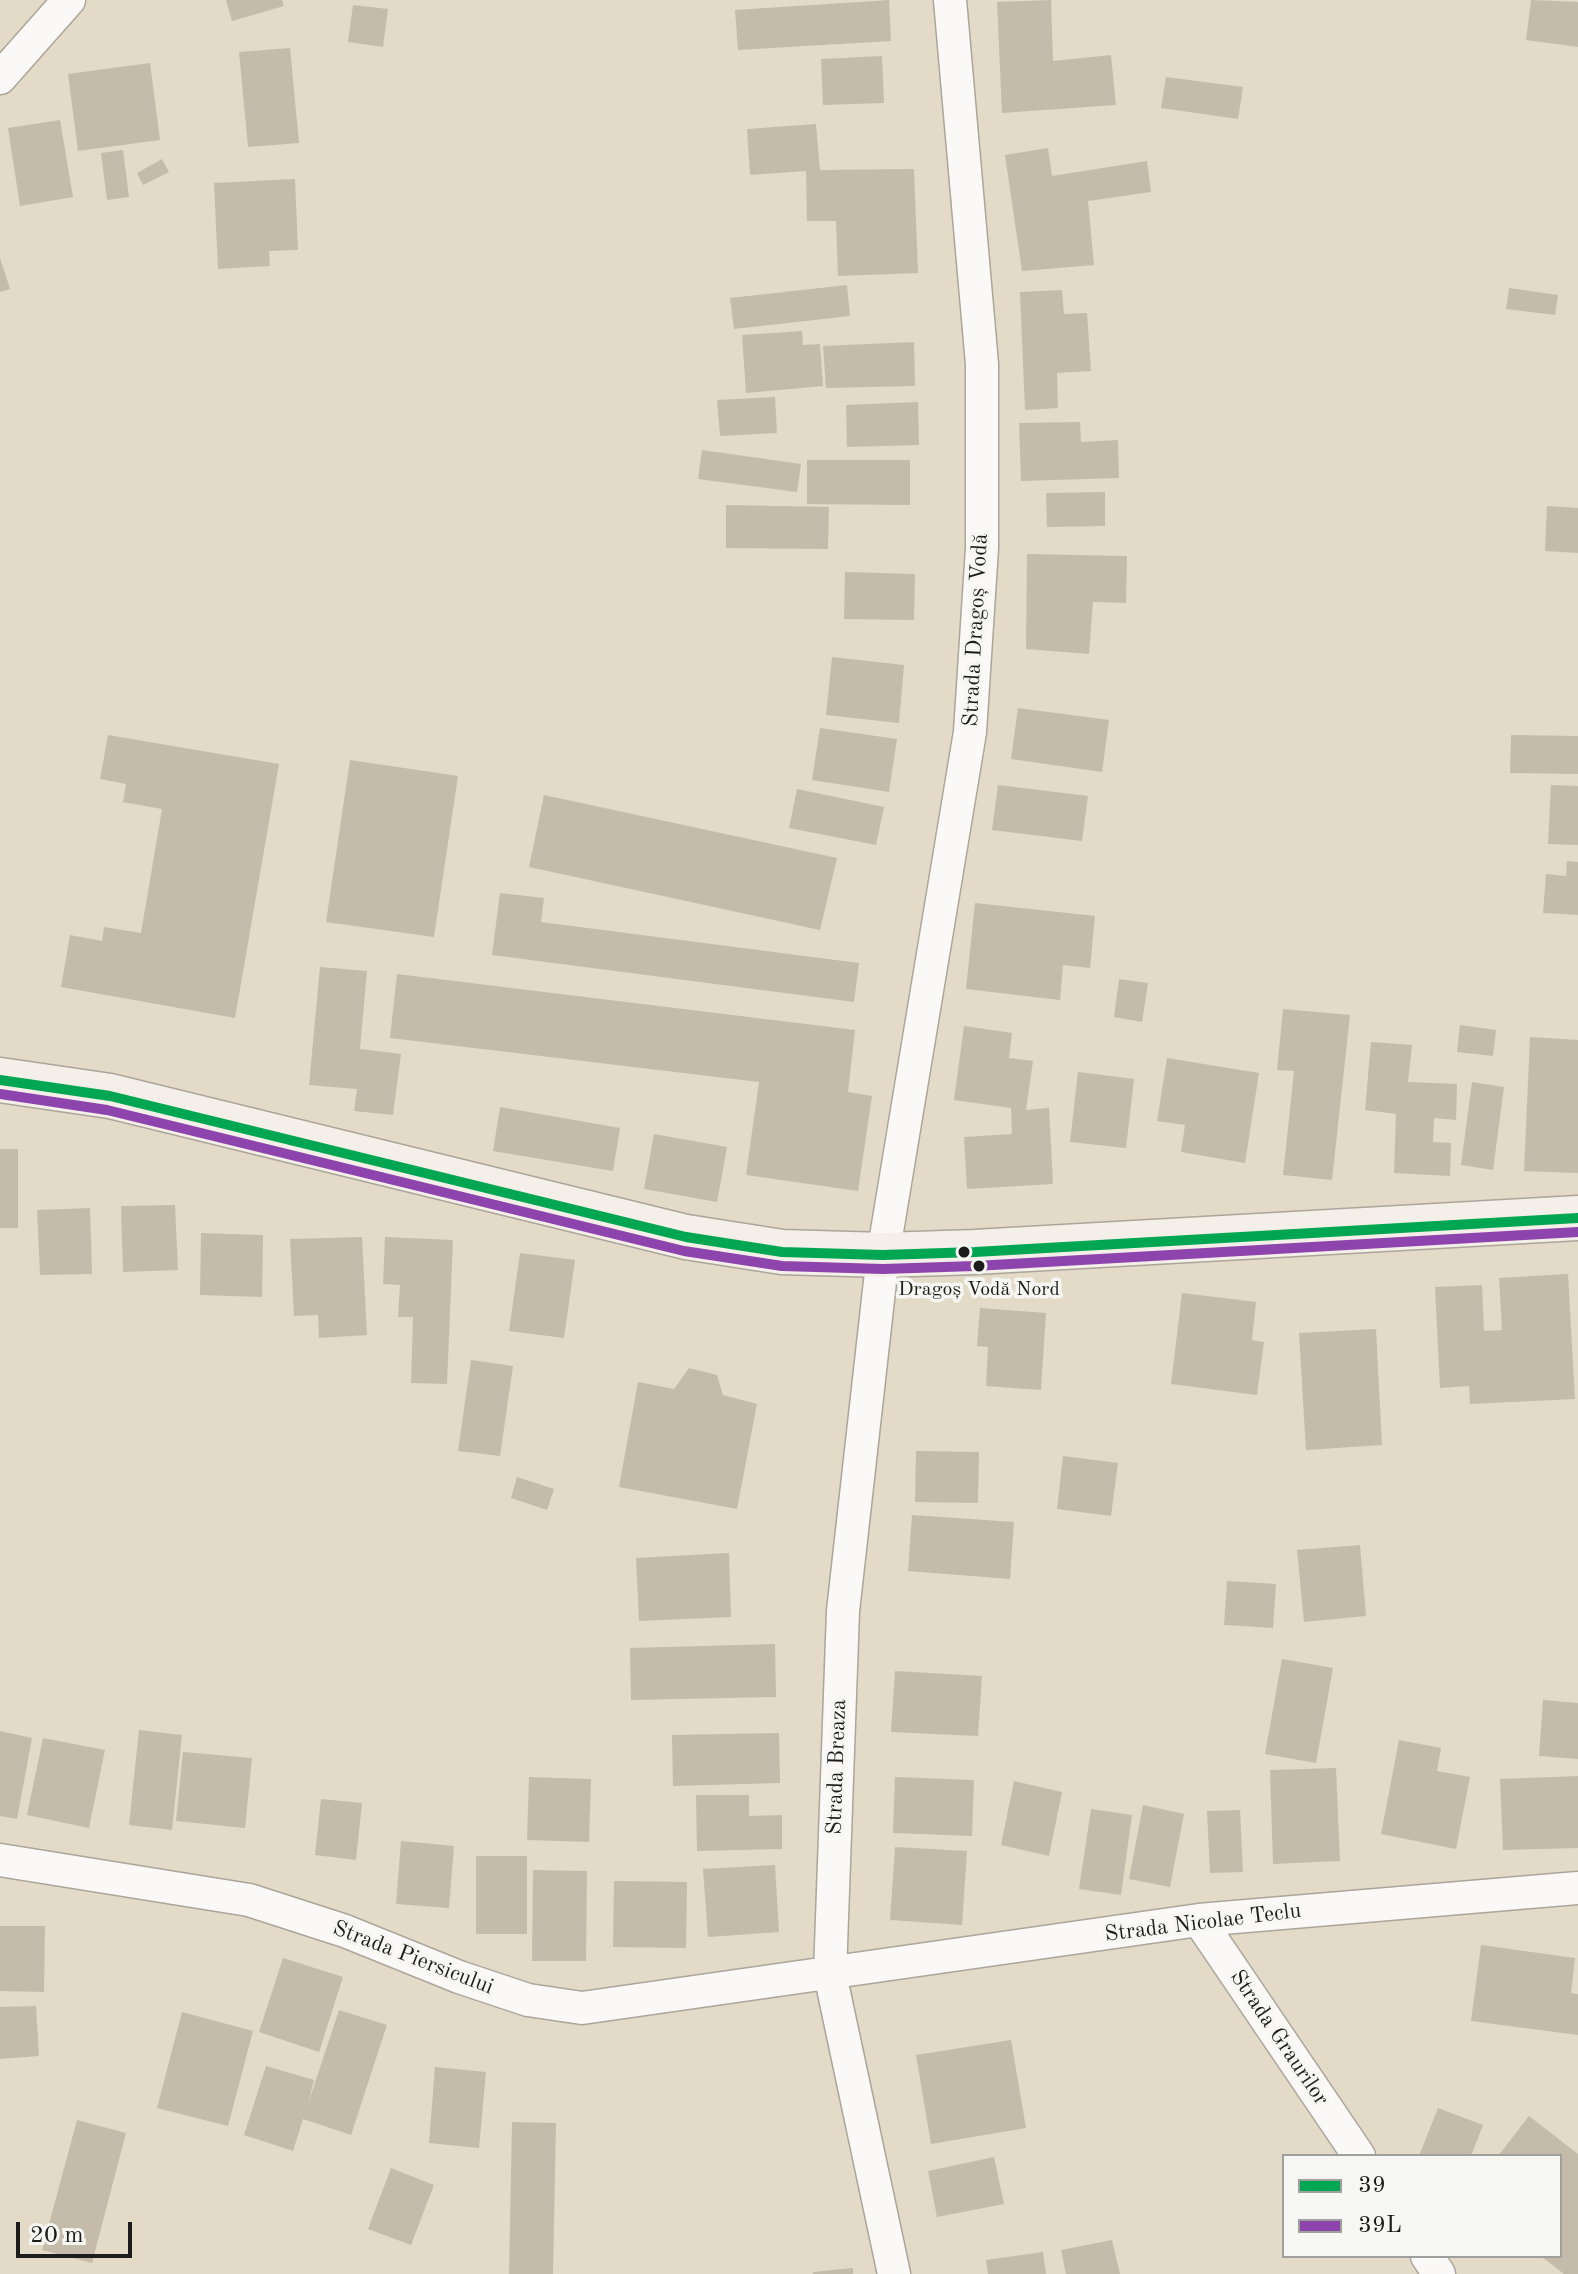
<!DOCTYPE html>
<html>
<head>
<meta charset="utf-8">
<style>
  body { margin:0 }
  #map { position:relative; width:1578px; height:2274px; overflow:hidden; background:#e3dac8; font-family:"Old Standard TT",serif }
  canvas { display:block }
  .legend { position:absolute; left:1282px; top:2154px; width:280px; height:104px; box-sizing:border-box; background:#f6f6f2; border:2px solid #9f9f9c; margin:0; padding:10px 14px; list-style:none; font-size:24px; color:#1c1c1c }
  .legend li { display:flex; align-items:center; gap:16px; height:40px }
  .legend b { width:40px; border:2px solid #9f9f9c }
  .scale { position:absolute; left:16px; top:2222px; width:116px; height:36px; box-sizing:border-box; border:4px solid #1c1c1c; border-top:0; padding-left:10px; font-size:24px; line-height:28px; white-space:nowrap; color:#1c1c1c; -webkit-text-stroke:6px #f6f6f2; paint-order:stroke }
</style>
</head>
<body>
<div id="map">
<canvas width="1578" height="2274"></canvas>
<ul class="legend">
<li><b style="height:10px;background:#00a651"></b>39</li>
<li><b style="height:10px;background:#8e44ad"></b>39L</li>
</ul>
<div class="scale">20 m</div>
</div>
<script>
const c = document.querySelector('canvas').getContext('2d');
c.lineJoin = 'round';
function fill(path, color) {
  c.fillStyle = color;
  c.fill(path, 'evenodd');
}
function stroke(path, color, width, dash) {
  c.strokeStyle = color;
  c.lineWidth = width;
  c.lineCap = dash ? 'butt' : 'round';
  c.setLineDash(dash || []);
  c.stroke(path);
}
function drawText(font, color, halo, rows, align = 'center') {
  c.font = font + ' "Old Standard TT",serif';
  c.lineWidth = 7;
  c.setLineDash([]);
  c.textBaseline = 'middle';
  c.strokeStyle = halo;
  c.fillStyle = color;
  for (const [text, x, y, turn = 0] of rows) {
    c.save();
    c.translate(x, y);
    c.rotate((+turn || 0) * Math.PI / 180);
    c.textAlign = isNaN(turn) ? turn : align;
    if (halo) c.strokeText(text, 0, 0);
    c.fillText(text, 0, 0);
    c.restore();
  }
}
fill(new Path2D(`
  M 226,0 L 282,0 L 284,6 L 232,21 Z
  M 889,0 L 891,41 L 738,50 L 735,10 Z
  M 1051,0 L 1053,61 L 1111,55 L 1116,105 L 1002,113 L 997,2 Z
  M 1531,0 L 1578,2 L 1578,47 L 1526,40 Z
  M 353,5 L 388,9 L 383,47 L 348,42 Z
  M 290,48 L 299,143 L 248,147 L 239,52 Z
  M 882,56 L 884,103 L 823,105 L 821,59 Z
  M 150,63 L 160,140 L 78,151 L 68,74 Z
  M 1166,77 L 1243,87 L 1238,119 L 1161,108 Z
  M 60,120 L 73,197 L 20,206 L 8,128 Z
  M 816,124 L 820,170 L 914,169 L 918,273 L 838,276 L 836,221 L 807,221 L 806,171 L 750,175 L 747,129 Z
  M 1048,148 L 1052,176 L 1147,161 L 1151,192 L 1088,201 L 1094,265 L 1022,271 L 1005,155 Z
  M 123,150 L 129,197 L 107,200 L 101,153 Z
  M 162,159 L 169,172 L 143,185 L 137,173 Z
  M 295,179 L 298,250 L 269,251 L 270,266 L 218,269 L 214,183 Z
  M 0,258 L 10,289 L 0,292 Z
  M 847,285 L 850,316 L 734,329 L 730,298 Z
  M 1509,288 L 1558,295 L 1555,315 L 1506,309 Z
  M 1062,290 L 1064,314 L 1087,313 L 1091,371 L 1057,373 L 1058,408 L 1025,410 L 1020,292 Z
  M 802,331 L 803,345 L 820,344 L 823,386 L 746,393 L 742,335 Z
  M 914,342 L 915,386 L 826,388 L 823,346 Z
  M 775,397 L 777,433 L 720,436 L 717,400 Z
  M 918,402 L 919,445 L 847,447 L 846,405 Z
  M 1080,422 L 1081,442 L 1118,440 L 1119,478 L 1021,481 L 1019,423 Z
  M 702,450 L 801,464 L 797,492 L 698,479 Z
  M 807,460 L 910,460 L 910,505 L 807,504 Z
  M 1105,492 L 1105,526 L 1047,527 L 1046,493 Z
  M 726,505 L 829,507 L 828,549 L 726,548 Z
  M 1547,506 L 1578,508 L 1578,553 L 1545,551 Z
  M 1027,554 L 1127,556 L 1126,603 L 1093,602 L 1089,654 L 1026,649 Z
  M 845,572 L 915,574 L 914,620 L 844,619 Z
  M 832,657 L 904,665 L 899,723 L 826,715 Z
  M 1018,708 L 1109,720 L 1102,772 L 1011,759 Z
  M 820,728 L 897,739 L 889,792 L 812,780 Z
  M 108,735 L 279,764 L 235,1018 L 61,987 L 70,935 L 102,941 L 104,927 L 141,933 L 162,809 L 123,802 L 126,784 L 100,779 Z
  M 1511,735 L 1578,736 L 1578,774 L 1510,773 Z
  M 350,760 L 458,776 L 434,937 L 326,922 Z
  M 998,785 L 1088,796 L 1082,841 L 992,830 Z
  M 1551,785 L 1578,786 L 1578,845 L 1548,844 Z
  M 797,789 L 884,807 L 876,845 L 789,828 Z
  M 544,795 L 837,858 L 820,930 L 529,867 Z
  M 1567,861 L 1578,862 L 1578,915 L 1543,913 L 1546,874 L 1566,876 Z
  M 500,893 L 544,898 L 541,922 L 859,963 L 854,1002 L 492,955 Z
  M 975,903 L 1095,916 L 1090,968 L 1063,965 L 1060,1000 L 966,989 Z
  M 320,967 L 367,971 L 360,1049 L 401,1054 L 393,1115 L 354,1111 L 357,1089 L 309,1085 Z
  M 397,974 L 855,1030 L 848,1092 L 872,1096 L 858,1191 L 746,1175 L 759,1082 L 390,1038 Z
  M 1119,979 L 1148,983 L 1142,1022 L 1114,1017 Z
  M 1283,1009 L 1350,1015 L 1332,1180 L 1283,1175 L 1294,1071 L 1277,1070 Z
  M 1460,1025 L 1496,1030 L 1493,1056 L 1457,1052 Z
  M 964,1026 L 1012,1033 L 1009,1058 L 1033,1061 L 1026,1110 L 1049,1108 L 1053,1184 L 967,1189 L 964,1137 L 1012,1134 L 1011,1108 L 954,1100 Z
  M 1530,1037 L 1578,1040 L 1578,1173 L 1524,1171 Z
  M 1371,1042 L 1412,1045 L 1408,1082 L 1457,1084 L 1456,1120 L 1434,1118 L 1433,1142 L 1451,1143 L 1450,1176 L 1394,1173 L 1396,1114 L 1365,1110 Z
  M 1167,1058 L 1259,1073 L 1245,1163 L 1181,1152 L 1185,1125 L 1157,1121 Z
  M 1078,1072 L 1134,1079 L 1126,1148 L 1070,1142 Z
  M 1472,1082 L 1504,1087 L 1493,1170 L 1461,1165 Z
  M 500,1107 L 620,1128 L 613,1171 L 493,1151 Z
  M 654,1134 L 727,1147 L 717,1202 L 644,1189 Z
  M 0,1149 L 18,1149 L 18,1228 L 0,1228 Z
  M 175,1205 L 178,1270 L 123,1272 L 121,1206 Z
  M 90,1208 L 92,1274 L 40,1275 L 37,1210 Z
  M 201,1233 L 263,1235 L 262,1297 L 200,1295 Z
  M 362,1237 L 367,1335 L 319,1338 L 318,1315 L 294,1316 L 290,1239 Z
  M 385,1237 L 453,1240 L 447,1384 L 411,1383 L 413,1317 L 398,1317 L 400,1285 L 383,1284 Z
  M 520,1253 L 575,1260 L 564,1338 L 509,1331 Z
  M 1568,1274 L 1575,1399 L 1470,1404 L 1469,1386 L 1440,1388 L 1435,1287 L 1482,1285 L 1484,1331 L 1502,1330 L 1499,1278 Z
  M 1182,1293 L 1256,1302 L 1252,1340 L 1264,1342 L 1257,1395 L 1171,1384 Z
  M 980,1308 L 1046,1313 L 1041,1390 L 986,1386 L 988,1347 L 977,1346 Z
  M 1376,1329 L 1382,1445 L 1306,1450 L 1299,1333 Z
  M 471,1360 L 513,1366 L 500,1456 L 458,1451 Z
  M 689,1368 L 717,1375 L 723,1395 L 757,1404 L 737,1509 L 619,1487 L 638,1382 L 674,1389 Z
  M 916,1451 L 979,1452 L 978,1503 L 915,1502 Z
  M 1063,1456 L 1118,1463 L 1111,1516 L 1057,1509 Z
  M 517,1477 L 554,1489 L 547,1510 L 511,1498 Z
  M 912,1515 L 1014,1522 L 1010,1579 L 908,1571 Z
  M 1360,1545 L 1366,1616 L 1304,1622 L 1297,1550 Z
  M 729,1553 L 731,1617 L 639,1621 L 636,1558 Z
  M 1227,1581 L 1276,1584 L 1273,1628 L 1224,1625 Z
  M 775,1644 L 776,1697 L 631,1700 L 630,1648 Z
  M 1282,1659 L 1333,1668 L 1316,1763 L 1265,1754 Z
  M 895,1671 L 982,1676 L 978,1736 L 891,1732 Z
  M 1543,1700 L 1578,1703 L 1578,1759 L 1539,1756 Z
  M 139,1730 L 182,1735 L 172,1830 L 129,1825 Z
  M 0,1731 L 32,1738 L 17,1819 L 0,1816 Z
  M 779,1733 L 780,1783 L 673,1786 L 672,1735 Z
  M 43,1738 L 105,1750 L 89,1828 L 27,1815 Z
  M 1399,1740 L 1441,1748 L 1437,1771 L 1470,1777 L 1456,1849 L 1381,1834 Z
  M 183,1752 L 252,1758 L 245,1828 L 176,1821 Z
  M 1336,1768 L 1340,1861 L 1273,1864 L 1270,1770 Z
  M 1578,1776 L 1578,1848 L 1503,1850 L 1500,1779 Z
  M 529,1777 L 591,1779 L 589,1842 L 527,1840 Z
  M 895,1777 L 974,1780 L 972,1836 L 893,1833 Z
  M 1014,1781 L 1062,1792 L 1049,1856 L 1001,1845 Z
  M 696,1795 L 749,1795 L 749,1816 L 782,1815 L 782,1849 L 697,1851 Z
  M 321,1799 L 362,1803 L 356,1860 L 315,1855 Z
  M 1143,1805 L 1184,1814 L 1170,1887 L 1129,1879 Z
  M 1091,1809 L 1132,1815 L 1121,1895 L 1079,1889 Z
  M 1240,1810 L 1243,1872 L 1210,1873 L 1207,1811 Z
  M 401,1841 L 454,1846 L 449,1908 L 396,1904 Z
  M 895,1847 L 967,1851 L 962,1925 L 890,1920 Z
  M 476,1856 L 527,1856 L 527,1934 L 476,1934 Z
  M 775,1865 L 779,1932 L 708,1937 L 703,1869 Z
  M 533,1870 L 587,1871 L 586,1961 L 532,1961 Z
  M 614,1881 L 687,1882 L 686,1948 L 613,1947 Z
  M 0,1926 L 45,1926 L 44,1992 L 0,1991 Z
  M 1481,1945 L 1575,1958 L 1571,1993 L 1578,1994 L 1578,2035 L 1471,2021 Z
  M 283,1958 L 343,1977 L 319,2052 L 259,2032 Z
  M 36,2006 L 39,2056 L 0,2059 L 0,2007 Z
  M 339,2010 L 387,2025 L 351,2135 L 303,2119 L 293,2151 L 244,2135 L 266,2066 L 314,2080 L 308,2104 Z
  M 182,2012 L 253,2031 L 228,2126 L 157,2108 Z
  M 1011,2040 L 1026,2128 L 931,2144 L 916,2055 Z
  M 435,2067 L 486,2072 L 479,2148 L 429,2143 Z
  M 1438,2108 L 1483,2125 L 1471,2156 L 1419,2156 Z
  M 1529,2116 L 1578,2154 L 1578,2274 L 1564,2274 L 1541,2256 L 1560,2256 L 1560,2156 L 1498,2156 Z
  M 77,2120 L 126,2133 L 92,2263 L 42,2250 Z
  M 512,2122 L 556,2123 L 553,2274 L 509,2274 Z
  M 994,2157 L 1004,2204 L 937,2217 L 928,2171 Z
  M 391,2168 L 434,2185 L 411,2245 L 368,2229 Z
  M 1112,2240 L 1120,2274 L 1066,2274 L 1061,2250 Z
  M 1043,2252 L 1046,2274 L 988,2274 L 986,2260 Z
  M 853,2268 L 853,2274 L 813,2274 L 813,2272 Z`), '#c5bbaa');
const minor = new Path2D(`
  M 0,78 L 69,0
  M 0,1860 L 249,1900 L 345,1931 L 459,1977 L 528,2000 L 582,2008 L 1199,1920 L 1578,1888
  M 1199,1920 L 1359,2156
  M 1427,2256 L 1439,2274
  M 894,2274 L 830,1974 L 843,1611 L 883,1255 L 970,732 L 982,548 L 982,364 L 950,0`);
const secondary = new Path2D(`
  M 0,1080 L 110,1096 L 686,1237 L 782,1252 L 883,1255 L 975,1252 L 1578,1218`);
stroke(minor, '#aba59a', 35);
stroke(secondary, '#aba59a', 47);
stroke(minor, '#fbf9f7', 32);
stroke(secondary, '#f4efe8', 44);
stroke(new Path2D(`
  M 0,1080 L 110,1096 L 686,1237 L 782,1252 L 883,1255 L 975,1252 L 1578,1218`), '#00a651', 10);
stroke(new Path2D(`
  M 0,1094 L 107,1110 L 684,1251 L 782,1266 L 883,1269 L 975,1266 L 1578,1232`), '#8e44ad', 10);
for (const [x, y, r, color] of [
  [964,1252,7,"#1c1c1c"],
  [979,1266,7,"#1c1c1c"]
]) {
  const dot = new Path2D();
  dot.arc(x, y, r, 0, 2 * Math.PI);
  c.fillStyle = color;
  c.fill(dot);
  stroke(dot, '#f6f6f2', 3);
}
drawText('20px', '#1c1c1c', '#f6f6f2', [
  ["Dragoș Vodă Nord",979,1290]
]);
drawText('22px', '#1c1c1c', '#f6f6f2', [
  ["Strada Dragoș Vodă",976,630,-87],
  ["Strada Breaza",837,1767,-88],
  ["Strada Nicolae Teclu",1203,1923,-7],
  ["Strada Piersicului",413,1958,21],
  ["Strada Graurilor",1279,2038,56]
]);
</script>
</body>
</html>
